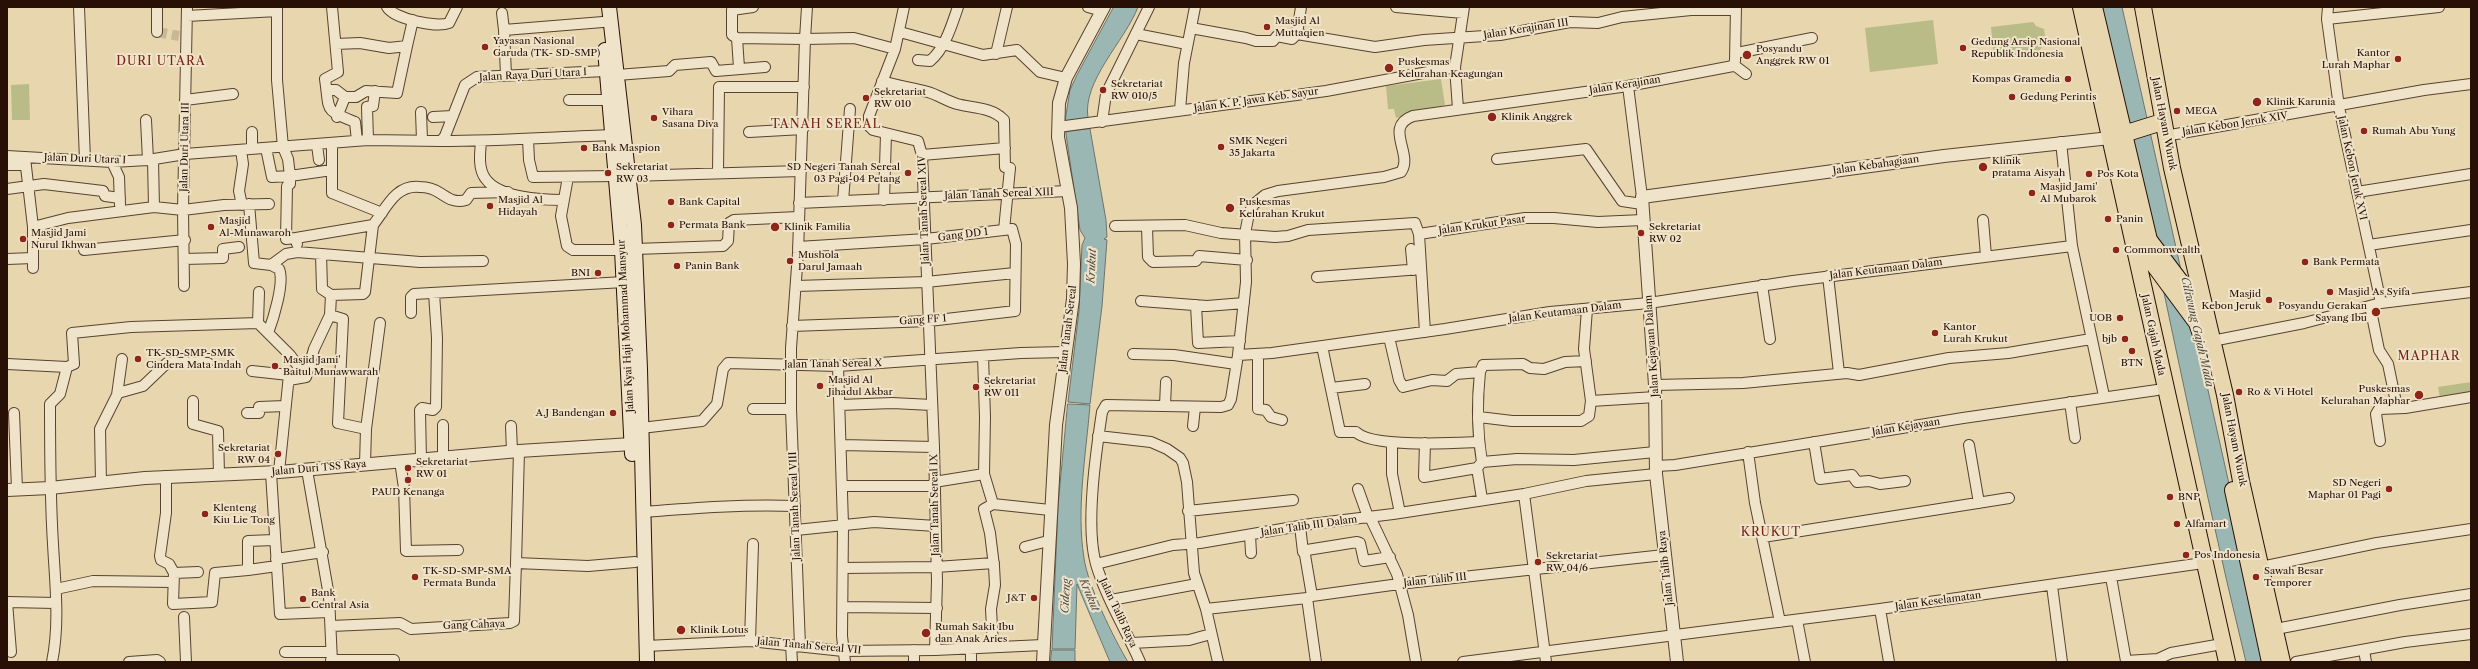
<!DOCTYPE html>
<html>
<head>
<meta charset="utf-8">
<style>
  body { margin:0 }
  #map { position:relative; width:2478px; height:669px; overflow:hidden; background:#e7d6ae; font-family:"Libre Caslon Text",serif }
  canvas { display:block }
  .frame { position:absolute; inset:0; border:8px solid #291006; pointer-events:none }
</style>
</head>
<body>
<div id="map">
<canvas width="2478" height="669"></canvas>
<div class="frame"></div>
</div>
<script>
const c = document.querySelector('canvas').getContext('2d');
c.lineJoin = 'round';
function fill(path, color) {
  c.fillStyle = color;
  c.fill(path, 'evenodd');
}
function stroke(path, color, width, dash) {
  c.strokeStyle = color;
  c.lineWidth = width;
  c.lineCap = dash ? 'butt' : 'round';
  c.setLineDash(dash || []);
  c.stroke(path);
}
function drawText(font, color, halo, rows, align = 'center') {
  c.font = font + ' "Libre Caslon Text",serif';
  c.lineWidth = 4;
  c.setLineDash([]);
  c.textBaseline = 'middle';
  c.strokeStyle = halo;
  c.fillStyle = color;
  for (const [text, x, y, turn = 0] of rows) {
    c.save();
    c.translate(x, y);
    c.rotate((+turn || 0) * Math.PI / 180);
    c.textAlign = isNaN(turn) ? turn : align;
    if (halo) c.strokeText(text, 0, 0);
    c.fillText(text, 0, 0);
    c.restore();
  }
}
fill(new Path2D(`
  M 1933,20 L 1938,64 L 1870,72 L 1865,28 Z
  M 2033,22 L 2036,26 L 2044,29 L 2046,42 L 2036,55 L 1994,59 L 1991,27 Z
  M 1441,79 L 1445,105 L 1396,118 L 1394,109 L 1388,109 L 1386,86 Z
  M 29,84 L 30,120 L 12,120 L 11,85 Z
  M 2471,382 L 2471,393 L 2440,398 L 2438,387 Z`), '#babc87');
const water = new Path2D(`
  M 1114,7 L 1138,7 C 1125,41 1082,81 1088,118 L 1065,121 L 1070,90 L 1077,75 Z
  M 2102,7 L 2122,7 L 2269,662 L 2246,662 C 2193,445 2152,225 2102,7 Z
  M 1090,129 L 1106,220 L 1107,237 L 1104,239 L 1107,240 L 1102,306 L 1090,404 L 1068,402 L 1079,311 L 1082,245 L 1085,238 L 1080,230 L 1066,134 L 1066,132 Z
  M 1068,404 L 1090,405 C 1086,455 1076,509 1084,558 C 1088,586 1113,637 1128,662 L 1110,662 L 1077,584 L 1075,649 L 1052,649 L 1058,506 Z
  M 1052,650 L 1075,650 L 1075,662 L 1051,662 Z`);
fill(water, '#9ab7b4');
stroke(water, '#6d746e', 1);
stroke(new Path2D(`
  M 157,32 L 179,36`), '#cab895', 10, [10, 5]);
const minor = new Path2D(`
  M 79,7 L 85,160
  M 332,7 L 338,72 L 325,79 C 330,112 323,109 355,122 L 357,141
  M 387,7 C 394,19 437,28 449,23 L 457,7
  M 904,7 L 895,49 L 869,116 L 869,126 L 873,130 L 918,141 L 922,155 L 934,447 L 937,581 L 935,650
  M 1088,7 L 1102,11
  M 1396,7 L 1463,13
  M 2328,7 L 2327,19 L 2339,107 L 2381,303
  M 502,13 L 504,30 L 603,22
  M 187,16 L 277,11
  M 2327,19 L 2439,7
  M 1191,28 L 1246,38 L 1256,41 L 1273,41 L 1277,36 L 1292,39 L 1297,34 L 1375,47 L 1424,40 L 1500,35 L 1570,22 L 1598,23 L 1622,17 L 1691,10 L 1736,10
  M 504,30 L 506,75
  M 157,32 L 157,7
  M 900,32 L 983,55 L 1017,50 L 1040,72 L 1066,78
  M 1136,34 L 1187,44
  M 1297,34 L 1301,7
  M 737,38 L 732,35 L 732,10 L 753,7
  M 336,44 L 360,43 L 389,48 L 407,46 L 413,20
  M 1742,52 L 1812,38
  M 996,54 L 1007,7
  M 918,60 L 930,61 C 945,49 952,24 958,7
  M 1734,65 L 1746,74
  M 739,68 L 737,38 L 805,39 L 807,7
  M 617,75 L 669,71 L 675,65 L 711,62 L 716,71 L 765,67
  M 882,81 C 898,86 913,88 928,92 C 938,95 947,101 957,104 C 972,108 992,107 1004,120 L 1005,167 L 1010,168 L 1004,230
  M 1628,86 L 1642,197
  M 327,90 L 336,90 L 345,97 L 356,97 L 366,91 L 397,93 L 407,46
  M 185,100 L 233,94
  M 569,100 L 609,100
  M 1458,109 L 1455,67 L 1464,7
  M 1180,110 L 1184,63 L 1195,7
  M 421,112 L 422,140
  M 337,117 L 345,97
  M 433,117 L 453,116
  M 146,120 L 148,160
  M 1102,122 L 1106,94 L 1149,7
  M 1058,127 L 1326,91 L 1455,67
  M 252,132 L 252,149
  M 749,132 L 803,129
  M 2165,136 L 2424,90 L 2471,84
  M 528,139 L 529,160 L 533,177 L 616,176
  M 368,140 L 367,107 L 373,106 L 375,91
  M 441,141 C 498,141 555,137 612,135
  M 481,142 C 480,153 478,168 485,178 C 498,198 542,200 563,200
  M 2061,142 L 2072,246 L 2104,396
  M 317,145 L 319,160
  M 266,148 L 272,177 L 290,176 L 288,159 L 283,147 L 277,80 L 277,7
  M 241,150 L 243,164 L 239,191 L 242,205
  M 922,155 L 1005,148
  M 7,156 L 112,162 L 148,160 L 185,154 L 368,140 L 441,141 L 445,136 L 465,85 L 477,77 L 606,71
  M 25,158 L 33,227 L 33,268
  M 1497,159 L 1586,149 L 1622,201 L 1642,204
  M 153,160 L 154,207
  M 112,162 L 119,177 L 120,205
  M 7,165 L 25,165
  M 332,171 L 332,193 L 382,213
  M 718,172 L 719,87 L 804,87
  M 629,176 L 801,171
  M 568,177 L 561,216 L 567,246 L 573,250 L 622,250
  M 7,189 L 44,184 L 103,191 L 105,196 L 120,198
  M 2357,192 L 2471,174
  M 884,200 L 886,134
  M 843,201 L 850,109
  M 799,203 L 1068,191
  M 249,204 L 254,263 L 271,265 L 286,254 L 297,252 L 420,262 L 483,261
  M 1983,220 L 1986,256
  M 1115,226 L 1185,225 L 1221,233 L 1275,237 L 1288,236 L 1308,230 L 1415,223 L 1419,234
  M 33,227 L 68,218 L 154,207 L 183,210 L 224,205 L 269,204
  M 1147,227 L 1148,257 L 1153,262 L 1196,261 L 1199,256 L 1247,260
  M 296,238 L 373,225 C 386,209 395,184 420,187 C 427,187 434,189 440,193 C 449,199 455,203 466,200 L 471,193 L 508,192
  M 297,244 L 296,238 L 286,239 L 287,186 L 290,184 L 290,176 L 332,170 L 332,145
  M 2369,245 L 2471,230
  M 635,249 L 723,246 L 728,241 L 729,223 L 734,220 L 798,217
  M 1411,249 L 1413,270
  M 84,250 L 185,240
  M 321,254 L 322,289 L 331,295 L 363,294 L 365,292 L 373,225
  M 7,259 L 33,258
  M 184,259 L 223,258 L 223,249 L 239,247
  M 1828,276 L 1839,373
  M 1317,277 L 1421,269
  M 1762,285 L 1770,339
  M 184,286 L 183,210 L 187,7
  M 796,286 L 926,282 L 1015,273
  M 259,292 L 258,323 L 290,355 L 306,377
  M 331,295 L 330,315 L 343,319 L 338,423 L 366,429
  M 1141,301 L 1207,306 L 1244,303
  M 1196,305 L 1198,343 L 1240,341
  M 2370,306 L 2379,350 L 2388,364 L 2397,407
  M 1587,309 L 1584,349 L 1591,401
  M 411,313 L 411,297 L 414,294 L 624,282
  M 792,326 L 929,321 L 1015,311 L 1016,244 L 1012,229 L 926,239 L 798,247
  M 1425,332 L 1419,234 L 1525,218 L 1554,218 L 1598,222 L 1643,220
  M 268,333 C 273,320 285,282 279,269 L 271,265
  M 1389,337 L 1399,380 L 1403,387 L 1432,380 L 1447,381 L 1456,374 L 1480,372 L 1483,365 L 1523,364 L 1530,368 L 1544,369 L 1565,362 L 1586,361
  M 2212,341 L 2304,323 L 2381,303 L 2471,292
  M 1322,346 L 1340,432 L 1356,432 C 1372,448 1454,443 1479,442
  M 1133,354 L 1174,355 L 1236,364
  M 1258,354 L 1258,409 L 1266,410 L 1271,417 L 1282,420
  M 1238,355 L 1246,282 L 1245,234 L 1249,213 L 1254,204 L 1265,195 L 1278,191 L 1384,177 L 1401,172 C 1414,154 1383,127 1413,116 L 1628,86 L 1733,66 L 1735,61 L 1736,7
  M 983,356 L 985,417 L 984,474 L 993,504
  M 7,364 L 67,367
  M 838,366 L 843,525 L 842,636 L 845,662
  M 252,371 L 289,375 L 279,472
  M 1480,372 C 1477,401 1477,432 1482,462 L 1477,468 L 1482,499
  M 289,380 L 306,377 L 314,349 L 330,315
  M 1655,385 L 1743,383 L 1847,373 L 1859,375 L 1949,358 L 2008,353 L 2091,339
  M 1331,388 L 1365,384
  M 118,393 L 143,386 L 167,363 L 208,363
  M 193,401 L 193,424 L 218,431 L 219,475
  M 2070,402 L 2075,438
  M 840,405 L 892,403 L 932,405
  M 1165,406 L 1166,382
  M 753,409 L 791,409
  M 14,413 L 17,489
  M 247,413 L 259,413 L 259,407 L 285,406
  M 1479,417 L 1512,421 L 1581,421 L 1589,416 L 1591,401 L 1656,397
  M 443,425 L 443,458
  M 511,426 L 512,452
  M 1193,426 L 1195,407
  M 641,428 L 702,421 L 717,404 L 723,369 L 728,363 L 838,366 L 1021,353 L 1065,352
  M 1098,436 L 1151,442 L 1167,449 L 1180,458 L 1183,463 L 1187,482 L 1194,573 L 1206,609 L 1218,662
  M 2380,441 L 2376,414 L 2379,409 L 2405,408 L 2471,397
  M 1814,442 L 1820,479 L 1852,475 L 1857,482 L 1869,481 L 1880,484 L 1905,481
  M 1392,443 L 1392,474 L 1400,513
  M 1425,443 L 1424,477 L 1477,468
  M 841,445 L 934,447
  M 1969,445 L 1979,503
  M 1748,452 L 1755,503 L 1780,622
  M 421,460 L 420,410 L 422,408 L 433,410 L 436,407 L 437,338 L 434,293
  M 400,461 L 404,488 L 406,551 L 458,550
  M 1482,462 L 1517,459 L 1574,460 L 1655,452
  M 365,464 L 366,429 L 380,323
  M 1656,466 L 1675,465 L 1963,418 L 2157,390
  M 307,470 L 329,596 L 332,662
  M 271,473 L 280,614 L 329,612
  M 166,476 L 166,513 L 160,556 L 161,560 L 169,564 L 174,573
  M 934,482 L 984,474
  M 101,483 L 100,429 L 117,395 L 122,359
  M 842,486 L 934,486
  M 1358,489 L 1368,517
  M 1524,494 L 1546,662
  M 1188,511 L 1293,500
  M 643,512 C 694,508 744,504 795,506
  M 1370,517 L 1397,574 L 1408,615 L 1416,662
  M 1300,526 L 1303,552
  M 796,530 L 874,522 L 936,526
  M 1250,535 L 1251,553
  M 1763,537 L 2009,498
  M 1025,547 L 1048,541
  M 276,559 L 323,552
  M 516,563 L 519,451
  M 1096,564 L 1173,545 L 1200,543 L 1311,524 L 1393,514 L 1524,494 L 1586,481 L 1656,474
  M 2261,567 L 2377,543 L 2471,529
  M 843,568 L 936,567 L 994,563
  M 248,570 L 277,566
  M 198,572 L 174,573 L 173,604 L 212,602 L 215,573 L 248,570 L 248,541 L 274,540
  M 2111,577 L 2126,661 L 2158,659 L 2171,653 L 2222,644
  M 2052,586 L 2062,662
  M 56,589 L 93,581 L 173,582
  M 1312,596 L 1305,555 L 1307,550 L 1357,542 L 1360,543 L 1364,561 L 1390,557
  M 1307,598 L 1316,662
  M 1111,600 L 1197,584
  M 843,607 L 937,608
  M 1206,609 L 1307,598 L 1312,596 L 1399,584 L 1664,555
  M 1880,609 L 1889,662
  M 184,617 L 186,662
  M 1797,620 L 1805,662
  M 331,626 L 400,623 L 411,629 L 510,623 L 514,621 L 516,563 L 588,566 L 635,562
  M 2276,629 L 2400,605 L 2471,594
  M 750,641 L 753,544
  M 1132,643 L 1189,640 L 1211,634
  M 791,645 L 792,662
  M 646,646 L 750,641 L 843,651 L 935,650 L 1043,645
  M 800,646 L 791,409 L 791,348 L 798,253 L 805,39 L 854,38 L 895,49
  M 993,646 L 991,609 L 995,585 L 994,566 L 990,533 L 984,509 L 993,504 L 1050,510
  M 971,648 L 971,662
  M 914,650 L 914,662
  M 2364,650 L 2366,662
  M 11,652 L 7,602 L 56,603
  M 285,652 L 331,652
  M 331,660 L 394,660
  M 52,662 C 60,623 55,583 53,544 C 50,497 50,451 50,404 L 60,394 L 67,367 L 74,364 L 72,333 L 131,327 L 258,323
  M 129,662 L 157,660 L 160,662
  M 1140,662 C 1126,630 1106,598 1096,564 C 1085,526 1096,452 1102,412 L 1106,405 L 1221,407 L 1228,405 L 1231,399 L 1238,355 L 1272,353 L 1445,329 L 1550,312 L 1649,303 L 1793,281 L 2072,246
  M 1463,662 L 1880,609 L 2203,563
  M 2296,662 L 2405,642 L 2471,634`);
const tertiary = new Path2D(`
  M 7,490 L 50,488 L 145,478 L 279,472 L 519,451 L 632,444
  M 1043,662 L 1056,425 L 1073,299 L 1074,264 L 1071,208 L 1058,137 L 1059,103 L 1066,78 L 1104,7
  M 1677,662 L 1656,474 L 1655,385 L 1642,197 L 1944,156 L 2110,138`);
const secondary = new Path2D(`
  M 609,7 L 634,225 L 640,369 L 647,662
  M 605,50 L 622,250 L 632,454`);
const primary = new Path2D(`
  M 2081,7 L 2227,662
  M 2094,7 L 2149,240 L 2201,309
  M 2143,7 L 2172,168 L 2225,395 L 2241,481 L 2282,662
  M 2114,137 L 2162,122
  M 2137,242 L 2197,323 L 2204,343
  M 2233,490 L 2270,662`);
stroke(minor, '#584230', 12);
stroke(tertiary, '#584230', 14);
stroke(secondary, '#291006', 16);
stroke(primary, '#291006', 18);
stroke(minor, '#efe4ca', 10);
stroke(tertiary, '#efe4ca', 12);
stroke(secondary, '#efe4ca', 14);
stroke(primary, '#e7d6ae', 16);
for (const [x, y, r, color] of [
  [1267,27,4,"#8f2418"],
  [485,47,4,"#8f2418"],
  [1963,48,4,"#8f2418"],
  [1747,55,5,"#8f2418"],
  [2398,59,4,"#8f2418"],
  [1389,68,5,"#8f2418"],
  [2068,79,4,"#8f2418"],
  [1103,90,4,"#8f2418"],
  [2012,97,4,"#8f2418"],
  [866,98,4,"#8f2418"],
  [2257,102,5,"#8f2418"],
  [2177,111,4,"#8f2418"],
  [1492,117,5,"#8f2418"],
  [654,118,4,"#8f2418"],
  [2364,131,4,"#8f2418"],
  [1221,147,4,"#8f2418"],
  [584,148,4,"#8f2418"],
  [1983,167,5,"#8f2418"],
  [608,173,4,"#8f2418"],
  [908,173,4,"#8f2418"],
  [2089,174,4,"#8f2418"],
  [2032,193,4,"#8f2418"],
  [671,202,4,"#8f2418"],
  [490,206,4,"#8f2418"],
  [1230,208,5,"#8f2418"],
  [2108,219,4,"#8f2418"],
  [671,225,4,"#8f2418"],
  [211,227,4,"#8f2418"],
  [775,227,5,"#8f2418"],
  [1641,233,4,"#8f2418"],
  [23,239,4,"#8f2418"],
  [2116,250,4,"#8f2418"],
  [790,261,4,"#8f2418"],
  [2305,262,4,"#8f2418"],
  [677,266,4,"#8f2418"],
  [598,273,4,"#8f2418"],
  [2330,292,4,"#8f2418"],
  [2269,300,4,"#8f2418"],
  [2376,312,5,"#8f2418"],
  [2120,318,4,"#8f2418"],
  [1935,333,4,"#8f2418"],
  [2125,339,4,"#8f2418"],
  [2132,351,4,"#8f2418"],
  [138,359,4,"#8f2418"],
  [275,366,4,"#8f2418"],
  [820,386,4,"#8f2418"],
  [976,387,4,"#8f2418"],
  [2239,392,4,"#8f2418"],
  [2419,395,5,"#8f2418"],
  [613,413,4,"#8f2418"],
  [278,454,4,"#8f2418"],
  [408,468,4,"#8f2418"],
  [408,480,4,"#8f2418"],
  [2389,489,4,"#8f2418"],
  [2170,497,4,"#8f2418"],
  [205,514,4,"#8f2418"],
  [2177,524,4,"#8f2418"],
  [2186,555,4,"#8f2418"],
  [1538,562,4,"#8f2418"],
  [415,577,4,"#8f2418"],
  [2256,577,4,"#8f2418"],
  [1034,598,4,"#8f2418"],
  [303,599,4,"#8f2418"],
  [681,630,5,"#8f2418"],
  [926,633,5,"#8f2418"]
]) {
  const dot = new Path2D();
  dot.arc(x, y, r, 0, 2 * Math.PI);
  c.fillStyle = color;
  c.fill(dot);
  stroke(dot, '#efe4ca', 1.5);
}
drawText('10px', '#291006', '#efe4ca', [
  ["Masjid Al",1275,21],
  ["Muttaqien",1275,33],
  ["Yayasan Nasional",493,41],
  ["Garuda (TK- SD-SMP)",493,53],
  ["Gedung Arsip Nasional",1971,42],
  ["Republik Indonesia",1971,54],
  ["Posyandu",1756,49],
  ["Anggrek RW 01",1756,61],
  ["Kantor",2390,53,"right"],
  ["Lurah Maphar",2390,65,"right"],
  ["Puskesmas",1398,62],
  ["Kelurahan Keagungan",1398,74],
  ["Kompas Gramedia",2060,79,"right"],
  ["Sekretariat",1111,84],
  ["RW 010/5",1111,96],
  ["Sekretariat",874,92],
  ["RW 010",874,104],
  ["Gedung Perintis",2020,97],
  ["Klinik Karunia",2266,102],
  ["MEGA",2185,111],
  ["Vihara",662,112],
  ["Sasana Diva",662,124],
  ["Klinik Anggrek",1501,117],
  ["Rumah Abu Yung",2372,131],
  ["SMK Negeri",1229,141],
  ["35 Jakarta",1229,153],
  ["Bank Maspion",592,148],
  ["Klinik",1992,161],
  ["pratama Aisyah",1992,173],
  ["Sekretariat",616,167],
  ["RW 03",616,179],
  ["SD Negeri Tanah Sereal",900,167,"right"],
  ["03 Pagi-04 Petang",900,179,"right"],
  ["Pos Kota",2097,174],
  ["Masjid Jami'",2040,187],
  ["Al Mubarok",2040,199],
  ["Masjid Al",498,200],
  ["Hidayah",498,212],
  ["Bank Capital",679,202],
  ["Puskesmas",1239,202],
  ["Kelurahan Krukut",1239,214],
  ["Panin",2116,219],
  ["Masjid",219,221],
  ["Al-Munawaroh",219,233],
  ["Permata Bank",679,225],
  ["Klinik Familia",784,227],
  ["Sekretariat",1649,227],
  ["RW 02",1649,239],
  ["Masjid Jami",31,233],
  ["Nurul Ikhwan",31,245],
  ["Commonwealth",2124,250],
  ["Mushola",798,255],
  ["Darul Jamaah",798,267],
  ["Bank Permata",2313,262],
  ["Panin Bank",685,266],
  ["BNI",590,273,"right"],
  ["Masjid As Syifa",2338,292],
  ["Masjid",2261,294,"right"],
  ["Kebon Jeruk",2261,306,"right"],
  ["Posyandu Gerakan",2367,306,"right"],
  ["Sayang Ibu",2367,318,"right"],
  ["UOB",2112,318,"right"],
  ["Kantor",1943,327],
  ["Lurah Krukut",1943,339],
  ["bjb",2117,339,"right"],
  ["TK-SD-SMP-SMK",146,353],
  ["Cindera Mata Indah",146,365],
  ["Masjid Jami'",283,360],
  ["Baitul Munawwarah",283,372],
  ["BTN",2132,363,"center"],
  ["Masjid Al",828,380],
  ["Jihadul Akbar",828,392],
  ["Sekretariat",984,381],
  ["RW 011",984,393],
  ["Puskesmas",2410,389,"right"],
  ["Kelurahan Maphar",2410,401,"right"],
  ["Ro & Vi Hotel",2247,392],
  ["A.J Bandengan",605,413,"right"],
  ["Sekretariat",270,448,"right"],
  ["RW 04",270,460,"right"],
  ["Sekretariat",416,462],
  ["RW 01",416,474],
  ["SD Negeri",2381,483,"right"],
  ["Maphar 01 Pagi",2381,495,"right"],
  ["PAUD Kenanga",408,492,"center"],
  ["BNP",2178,497],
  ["Klenteng",213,508],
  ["Kiu Lie Tong",213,520],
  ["Alfamart",2185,524],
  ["Pos Indonesia",2194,555],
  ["Sekretariat",1546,556],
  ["RW 04/6",1546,568],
  ["TK-SD-SMP-SMA",423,571],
  ["Permata Bunda",423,583],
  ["Sawah Besar",2264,571],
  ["Temporer",2264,583],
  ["Bank",311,593],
  ["Central Asia",311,605],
  ["J&T",1026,598,"right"],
  ["Rumah Sakit Ibu",935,627],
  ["dan Anak Aries",935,639],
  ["Klinik Lotus",690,630]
], 'left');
drawText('10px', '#291006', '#efe4ca', [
  ["Jalan Kerajinan III",1526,29,-9],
  ["Jalan Raya Duri Utara I",533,75,-3],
  ["Jalan Kerajinan",1625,85,-9],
  ["Jalan K. P. Jawa Keb. Sayur",1256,100,-8],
  ["Jalan Hayam Wuruk",2164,124,79],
  ["Jalan Kebon Jeruk XIV",2235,124,-9],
  ["Jalan Duri Utara III",185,147,-89],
  ["Jalan Duri Utara I",85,159,2],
  ["Jalan Kebahagiaan",1876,165,-8],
  ["Jalan Kebon Jeruk XVI",2352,168,78],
  ["Jalan Tanah Sereal XIII",999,194,-2],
  ["Jalan Tanah Sereal XIV",924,210,-92],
  ["Jalan Krukut Pasar",1482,225,-8],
  ["Gang DD 1",963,235,-7],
  ["Jalan Keutamaan Dalam",1886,269,-7],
  ["Jalan Keutamaan Dalam",1565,312,-7],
  ["Gang FF 1",923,320,-4],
  ["Jalan Kyai Haji Mohammad Mansyur",626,326,-93],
  ["Jalan Tanah Sereal",1068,329,-83],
  ["Jalan Gajah Mada",2153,335,78],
  ["Jalan Kejayaan Dalam",1652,346,-94],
  ["Jalan Tanah Sereal X",833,364,-1],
  ["Jalan Kejayaan",1906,427,-9],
  ["Jalan Hayam Wuruk",2234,440,79],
  ["Jalan Duri TSS Raya",319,468,-5],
  ["Jalan Tanah Sereal IX",935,505,-91],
  ["Jalan Tanah Sereal VIII",795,506,-92],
  ["Jalan Talib III Dalam",1309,526,-8],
  ["Jalan Talib Raya",1666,568,-96],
  ["Jalan Talib III",1435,580,-6],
  ["Jalan Keselamatan",1938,601,-8],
  ["Jalan Talib Raya",1118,613,65],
  ["Gang Cahaya",474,625,-2],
  ["Jalan Tanah Sereal VII",809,646,5]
]);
drawText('italic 11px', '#514a43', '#efe4ca', [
  ["Krukut",1092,266,-87],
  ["Ciliwung Gajah Mada",2197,332,77],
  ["Krukut",1089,595,67],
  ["Cideng",1066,596,-87]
]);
c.letterSpacing = '1px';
drawText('12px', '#7a1f14', '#efe4ca', [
  ["DURI UTARA",161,62],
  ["TANAH SEREAL",826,125],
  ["MAPHAR",2429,357],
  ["KRUKUT",1771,533]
]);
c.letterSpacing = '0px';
</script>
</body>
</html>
